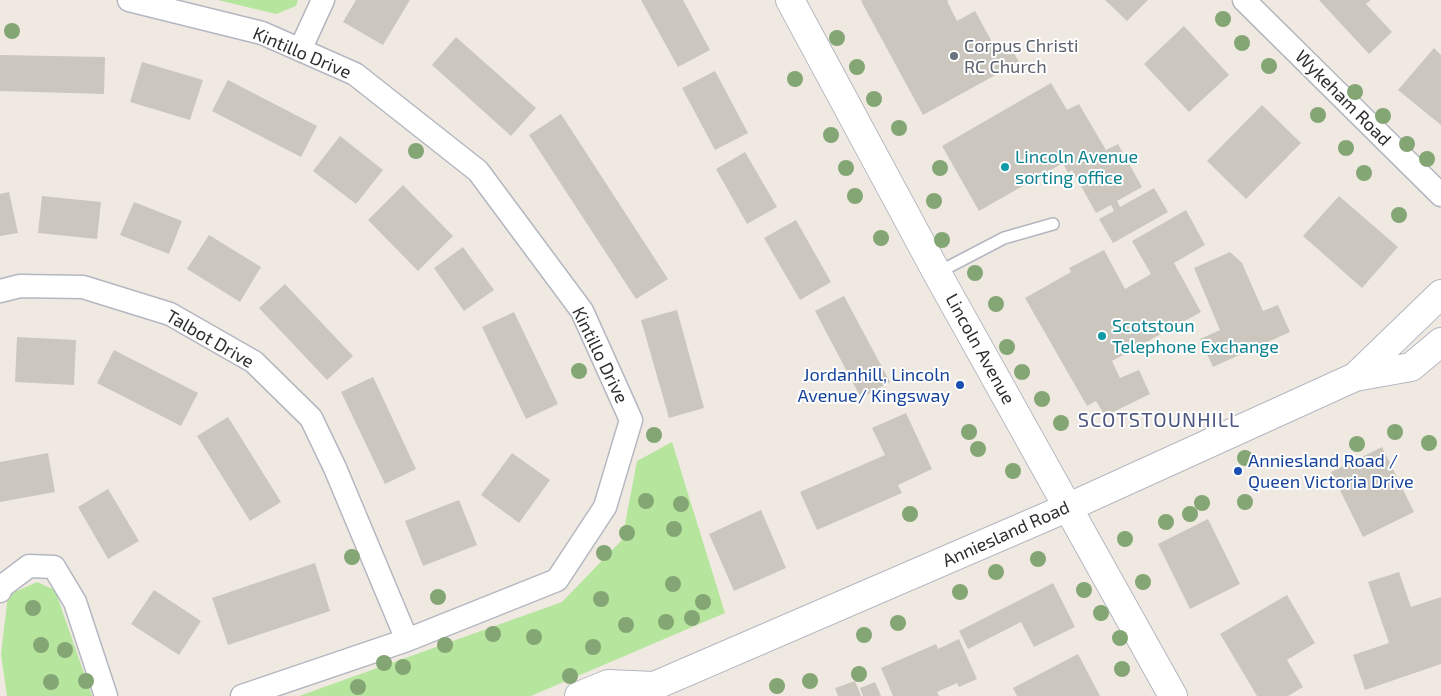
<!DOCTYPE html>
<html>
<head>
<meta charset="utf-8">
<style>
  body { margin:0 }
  canvas { display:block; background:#efe9e1 }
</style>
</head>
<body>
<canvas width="1441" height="696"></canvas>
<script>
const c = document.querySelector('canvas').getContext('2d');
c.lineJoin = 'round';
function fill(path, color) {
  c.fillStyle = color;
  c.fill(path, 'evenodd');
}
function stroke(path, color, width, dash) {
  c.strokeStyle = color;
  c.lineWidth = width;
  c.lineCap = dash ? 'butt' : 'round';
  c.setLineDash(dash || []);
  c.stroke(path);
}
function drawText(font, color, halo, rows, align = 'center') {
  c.font = font + ' "Exo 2",sans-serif';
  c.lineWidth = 4;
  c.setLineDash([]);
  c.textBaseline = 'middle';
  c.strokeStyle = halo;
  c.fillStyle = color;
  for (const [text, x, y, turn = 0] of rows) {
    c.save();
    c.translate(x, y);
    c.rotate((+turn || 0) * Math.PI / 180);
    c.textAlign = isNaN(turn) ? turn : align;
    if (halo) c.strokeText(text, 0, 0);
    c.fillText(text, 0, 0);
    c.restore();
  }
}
fill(new Path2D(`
  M 218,0 L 298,0 L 296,6 L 276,14 Z
  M 672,442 L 725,613 L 531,696 L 299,696 L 562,602 L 622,540 L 637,461 Z
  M 37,582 L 55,590 L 92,696 L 7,696 L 1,654 L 8,595 Z`), '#b6e59e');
fill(new Path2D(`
  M 356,0 L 410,0 L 383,45 L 343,22 Z
  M 641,0 L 683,0 L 710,50 L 678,67 Z
  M 863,0 L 949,0 L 947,1 L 957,21 L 975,11 L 997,51 L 1009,44 L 1019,62 L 923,115 L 861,1 Z
  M 1105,0 L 1148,0 L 1127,21 Z
  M 1319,0 L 1371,0 L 1366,4 L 1392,32 L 1369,54 Z
  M 1184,26 L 1229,75 L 1189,112 L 1144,64 Z
  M 456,37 L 536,108 L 511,136 L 432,65 Z
  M 1434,48 L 1441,55 L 1441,125 L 1398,90 Z
  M 0,55 L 105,57 L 104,94 L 0,91 Z
  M 142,62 L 203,80 L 190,120 L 130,102 Z
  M 715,71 L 748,133 L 715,150 L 682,88 Z
  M 228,80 L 317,126 L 301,157 L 212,111 Z
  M 1051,83 L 1067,110 L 1079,104 L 1106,150 L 1118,144 L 1142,187 L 1117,201 L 1120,207 L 1154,188 L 1168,212 L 1113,243 L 1099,219 L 1114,211 L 1111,205 L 1096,213 L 1072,170 L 1068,173 L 1063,163 L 979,211 L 942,146 Z
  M 1262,105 L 1301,143 L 1246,199 L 1207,161 Z
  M 561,114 L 668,279 L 636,299 L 529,135 Z
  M 340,136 L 383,170 L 356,204 L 313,171 Z
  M 745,152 L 777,207 L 747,224 L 716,169 Z
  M 403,185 L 453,236 L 418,271 L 368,220 Z
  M 9,192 L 18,233 L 0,236 L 0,194 Z
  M 42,196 L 101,202 L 97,239 L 38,233 Z
  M 1339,196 L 1398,247 L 1362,288 L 1303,236 Z
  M 134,202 L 182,221 L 169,254 L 120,235 Z
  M 1186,210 L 1205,245 L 1174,263 L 1201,312 L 1112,361 L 1120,378 L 1139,370 L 1150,394 L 1105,416 L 1096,401 L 1087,406 L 1025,298 L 1071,272 L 1069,268 L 1104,250 L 1125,289 L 1151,274 L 1132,241 Z
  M 796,220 L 831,282 L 800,300 L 764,238 Z
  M 209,235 L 261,267 L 240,302 L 187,269 Z
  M 463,247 L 494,290 L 464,311 L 434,268 Z
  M 1230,252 L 1242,263 L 1263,311 L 1278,305 L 1290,332 L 1213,367 L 1200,339 L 1220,330 L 1194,268 Z
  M 285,284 L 353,356 L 327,380 L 259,308 Z
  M 844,296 L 890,382 L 861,398 L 815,311 Z
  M 677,310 L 704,408 L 669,418 L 641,320 Z
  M 514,312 L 558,404 L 526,419 L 482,327 Z
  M 17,337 L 76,340 L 74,385 L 15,382 Z
  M 114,350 L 198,393 L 181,426 L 97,383 Z
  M 373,377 L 416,469 L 385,484 L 341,392 Z
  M 906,413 L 932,469 L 898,485 L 902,493 L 817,530 L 800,492 L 885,455 L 872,428 Z
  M 228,417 L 281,502 L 250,521 L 197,436 Z
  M 1382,447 L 1414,512 L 1363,537 L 1331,472 Z
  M 48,453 L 55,492 L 0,502 L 0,462 Z
  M 512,453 L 550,480 L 519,523 L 481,495 Z
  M 108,489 L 139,541 L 108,559 L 78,507 Z
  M 459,500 L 477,545 L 423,566 L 405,521 Z
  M 761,510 L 786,568 L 734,591 L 709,534 Z
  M 1208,519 L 1240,584 L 1190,609 L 1158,544 Z
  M 315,563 L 330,611 L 228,645 L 212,598 Z
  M 1399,572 L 1411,607 L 1441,597 L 1441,664 L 1365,690 L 1353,655 L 1389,643 L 1368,582 Z
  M 1053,583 L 1075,627 L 1034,647 L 1021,622 L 968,649 L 959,631 Z
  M 154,590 L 201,621 L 179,655 L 131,624 Z
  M 1287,595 L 1315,643 L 1287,660 L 1303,687 L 1288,696 L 1257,696 L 1220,634 Z
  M 959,639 L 977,679 L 959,687 L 957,683 L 937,692 L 939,696 L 893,696 L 881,668 L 936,644 L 938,649 Z
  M 1078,654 L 1100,696 L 1017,696 L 1013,688 Z
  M 855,681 L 861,696 L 838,696 L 835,688 Z
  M 875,682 L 881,696 L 863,696 L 860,688 Z`), '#cbc7bf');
const service = new Path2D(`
  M 937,273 L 1004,238 L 1053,224`);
const minor = new Path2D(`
  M 129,0 L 262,33 L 355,74 L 478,171 L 582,311 L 631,420 L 605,507 L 557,580 L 407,640 L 242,696
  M 1244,0 L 1441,195
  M 300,50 L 323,0
  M 0,291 L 20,286 L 83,287 L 170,314 L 254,362 L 311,418 L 335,468 L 407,640
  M 0,591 L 1,587 L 29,566 L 54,567 L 75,602 L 106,696`);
const tertiary = new Path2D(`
  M 790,0 L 937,273 L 1173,696
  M 1355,377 L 1441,294
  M 579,696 L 608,684 L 654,686 L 1069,507 L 1355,377 L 1411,367 L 1441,342`);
stroke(service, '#b4b7c1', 14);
stroke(minor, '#b4b7c1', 25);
stroke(tertiary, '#b4b7c1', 30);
stroke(service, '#fff', 11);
stroke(minor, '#fff', 22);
stroke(tertiary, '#fff', 28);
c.fillStyle = '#84a574';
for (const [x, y] of [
  [1223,19],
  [12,31],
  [837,38],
  [1242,43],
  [1269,66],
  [857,67],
  [795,79],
  [1355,92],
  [874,99],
  [1318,115],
  [1383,116],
  [899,128],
  [831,135],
  [1407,144],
  [1346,148],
  [416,151],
  [1427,159],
  [846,168],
  [940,168],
  [1364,173],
  [855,196],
  [934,201],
  [1399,215],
  [881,238],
  [942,240],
  [975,273],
  [996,304],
  [1007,347],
  [579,371],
  [1022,372],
  [1042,399],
  [1061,423],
  [969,432],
  [1395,432],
  [654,435],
  [1429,443],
  [1357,444],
  [978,449],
  [1245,458],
  [1013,471],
  [646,501],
  [1245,502],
  [1202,503],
  [681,504],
  [910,514],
  [1190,514],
  [1166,522],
  [674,529],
  [627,533],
  [1125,539],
  [604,553],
  [352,557],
  [1038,559],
  [996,572],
  [1143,582],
  [673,584],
  [1084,590],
  [960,592],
  [438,597],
  [601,599],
  [703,602],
  [33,608],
  [1101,613],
  [692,618],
  [666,622],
  [898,623],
  [626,625],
  [493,634],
  [864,635],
  [534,637],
  [1120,638],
  [41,645],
  [445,645],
  [593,647],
  [65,650],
  [384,663],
  [403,667],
  [1122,669],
  [859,674],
  [570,676],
  [86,681],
  [810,681],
  [51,682],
  [777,686],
  [358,687]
]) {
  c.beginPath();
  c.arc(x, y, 8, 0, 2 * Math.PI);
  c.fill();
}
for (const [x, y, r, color] of [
  [954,56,5,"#6b7280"],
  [1005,167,5,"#0f9aa8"],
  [1102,336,5,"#0f9aa8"],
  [960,385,5,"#1a4fb4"],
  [1238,471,5,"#1a4fb4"]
]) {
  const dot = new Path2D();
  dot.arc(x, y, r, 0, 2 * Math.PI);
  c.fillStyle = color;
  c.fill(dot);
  stroke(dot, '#fff', 2);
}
drawText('18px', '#5b616d', '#fff', [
  ["Corpus Christi",964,46],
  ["RC Church",964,67]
], 'left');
drawText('18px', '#2e2e2e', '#fff', [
  ["Kintillo Drive",302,53,23],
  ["Wykeham Road",1343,98,45],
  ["Talbot Drive",210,339,30],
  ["Lincoln Avenue",980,349,61],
  ["Kintillo Drive",600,355,64],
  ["Anniesland Road",1006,534,-24]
]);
drawText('18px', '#0d838f', '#fff', [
  ["Lincoln Avenue",1015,157],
  ["sorting office",1015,178],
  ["Scotstoun",1112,326],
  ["Telephone Exchange",1112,347]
], 'left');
drawText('18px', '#164399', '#fff', [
  ["Jordanhill, Lincoln",950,375],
  ["Avenue/ Kingsway",950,396],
  ["Anniesland Road /",1248,461,"left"],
  ["Queen Victoria Drive",1248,482,"left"]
], 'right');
c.letterSpacing = '1px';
drawText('20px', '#4d5680', '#fff', [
  ["SCOTSTOUNHILL",1159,420]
]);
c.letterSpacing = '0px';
</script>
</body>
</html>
